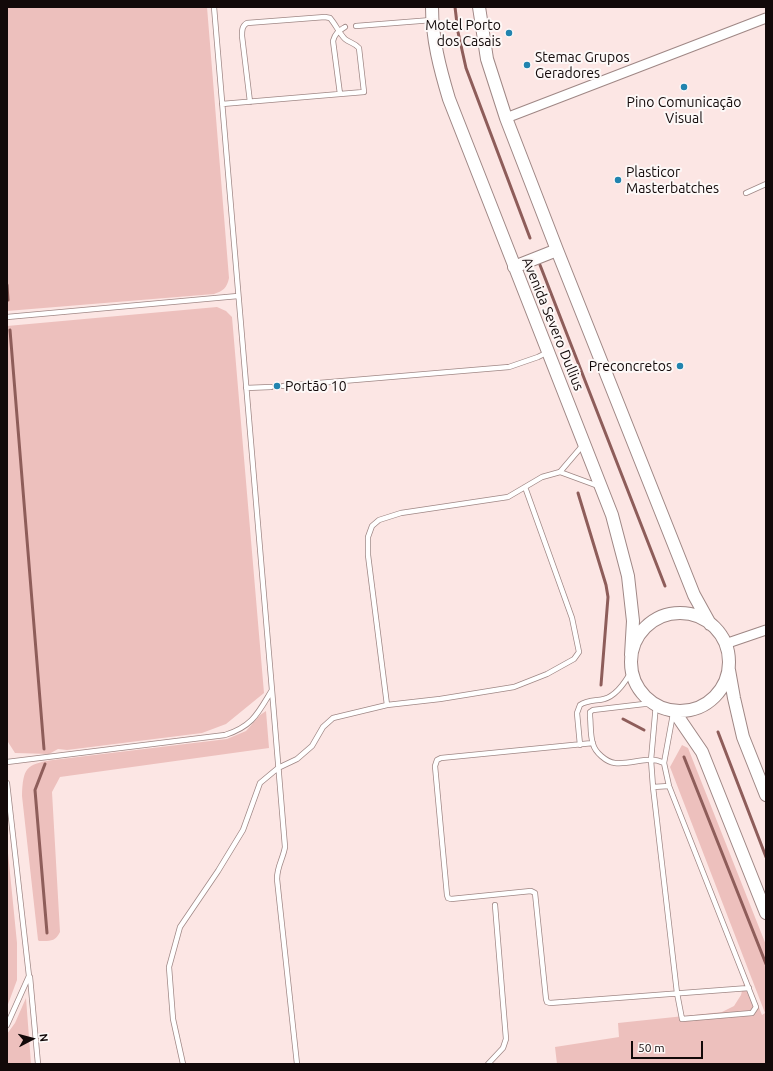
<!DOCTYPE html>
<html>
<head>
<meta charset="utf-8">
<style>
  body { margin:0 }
  #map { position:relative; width:773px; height:1071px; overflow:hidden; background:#fce6e4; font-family:Ubuntu,sans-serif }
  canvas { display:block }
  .frame { position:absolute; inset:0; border:8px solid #120909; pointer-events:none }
  .north { position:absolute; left:12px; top:1019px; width:40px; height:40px; -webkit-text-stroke:3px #fdf8f7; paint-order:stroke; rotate:84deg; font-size:11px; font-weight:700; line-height:16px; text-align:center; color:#120909 }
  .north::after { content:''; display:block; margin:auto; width:14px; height:18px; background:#120909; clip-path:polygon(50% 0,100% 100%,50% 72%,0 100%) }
  .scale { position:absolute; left:631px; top:1041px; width:72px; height:18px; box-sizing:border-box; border:2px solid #120909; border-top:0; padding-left:5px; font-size:12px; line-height:14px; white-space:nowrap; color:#120909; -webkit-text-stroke:3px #fdf8f7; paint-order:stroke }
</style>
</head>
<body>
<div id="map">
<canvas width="773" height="1071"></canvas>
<div class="frame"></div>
<div class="north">N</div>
<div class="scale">50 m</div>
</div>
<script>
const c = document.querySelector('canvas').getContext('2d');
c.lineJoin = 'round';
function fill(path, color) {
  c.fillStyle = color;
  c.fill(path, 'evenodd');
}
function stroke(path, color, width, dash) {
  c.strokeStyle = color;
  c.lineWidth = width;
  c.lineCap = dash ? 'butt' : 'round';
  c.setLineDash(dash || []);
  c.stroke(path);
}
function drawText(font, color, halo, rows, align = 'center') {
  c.font = font + ' Ubuntu,sans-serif';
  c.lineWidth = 4;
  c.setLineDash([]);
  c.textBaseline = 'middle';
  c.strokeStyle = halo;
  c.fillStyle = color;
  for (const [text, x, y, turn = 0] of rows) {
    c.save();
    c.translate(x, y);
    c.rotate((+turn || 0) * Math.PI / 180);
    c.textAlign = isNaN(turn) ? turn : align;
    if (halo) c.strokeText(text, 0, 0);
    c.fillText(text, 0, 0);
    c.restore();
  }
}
fill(new Path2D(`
  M 7,7 L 207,7 L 229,278 C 227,288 223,291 214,294 L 7,311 Z
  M 217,307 L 226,311 L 232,317 L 264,693 L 226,724 L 202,733 L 67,750 L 58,749 L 49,754 L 15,753 L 8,742 L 7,735 L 7,326 Z
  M 266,711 L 269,748 L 60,777 L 52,792 L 60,932 C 55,942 50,941 39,941 L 38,940 L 22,796 C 23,768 26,764 53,760 L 227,739 L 246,731 L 260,715 Z
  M 682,745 L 688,748 L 766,945 L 766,1064 L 557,1064 L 555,1047 L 619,1037 L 618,1023 L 722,1012 L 734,1006 L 741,995 L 746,975 L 762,1015 L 765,1013 L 670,767 Z
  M 7,843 L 17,943 L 17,980 L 7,1007 Z
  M 26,998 L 31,1064 L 7,1064 L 7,1034 L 15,1023 Z`), '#edc0bd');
stroke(new Path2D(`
  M 455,7 L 458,32 L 466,68 L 530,238
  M 540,265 L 665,586
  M 7,285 L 8,300
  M 10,330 L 44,749
  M 578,493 L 606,585 L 608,597 L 601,685
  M 623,719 L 644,730
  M 718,732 L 766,857
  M 684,757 L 766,964
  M 45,764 L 35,790 L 47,933`), '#8e5d5a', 3);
const service = new Path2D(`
  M 356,26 L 432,20
  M 250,102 L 242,36 C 242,30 242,26 247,23 L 325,17 L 330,18 C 336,25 339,33 345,39 C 350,43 355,43 359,48 L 364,92 L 340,94 L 333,41 C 335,33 339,31 345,27
  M 222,104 L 340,94
  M 746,193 L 766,184
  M 7,317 L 238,296
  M 283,386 L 509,367 L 538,357 L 548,352
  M 246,388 L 271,387
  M 560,472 L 583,445
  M 272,690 L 285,847 C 283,859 277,866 277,879 L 297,1064
  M 387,705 L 368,555 L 368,537 L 372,526 L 379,520 L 401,513 L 508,497 L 542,477 L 560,472 L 598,486
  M 593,743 L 441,758 L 437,760 L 435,766 L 447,895 L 448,898 L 451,899 L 531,891 L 535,893 L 546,999 L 547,1002 L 550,1003 L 749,988
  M 580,745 L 577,713 L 580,705 C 587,700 596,701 604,699 C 616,696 626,681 632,670
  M 7,762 L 225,735 C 253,726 258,713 272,690 L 214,7
  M 664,763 L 673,714
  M 7,783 L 29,976 L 7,1025
  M 653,787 L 669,786
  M 30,977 L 38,1064
  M 682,1019 L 752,1013 L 756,1007 L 669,786 L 664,763 C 648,755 632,765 615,763 C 606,762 595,752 593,744 C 590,735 591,725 590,716 L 590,712 L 593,710 L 644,704 L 656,704 L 651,760 L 653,787 L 677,993 L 682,1019
  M 183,1064 L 173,1019 L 169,967 L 180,927 L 218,871 L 243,830 L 260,783 L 278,768 L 297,759 L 312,746 L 323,727 L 333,718 L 387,705 L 440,699 L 514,687 L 547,674 L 574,659 L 579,652 L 572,618 L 525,487
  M 488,1064 L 503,1048 L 506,1039 L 495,905`);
const minor = new Path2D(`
  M 506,118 L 766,18
  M 725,644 L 766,630`);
const secondary = new Path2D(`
  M 432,7 C 432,39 440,69 449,99 L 612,515 L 628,576 L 633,621 L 631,655
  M 479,7 L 487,59 L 506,118 L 557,250 L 694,595 L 710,624
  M 514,267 L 557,250
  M631 662a49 49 0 1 1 98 0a49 49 0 1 1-98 0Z
  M 729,670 L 734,698 L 743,737 L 766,795
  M 674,711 L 702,752 L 766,913`);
stroke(service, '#9f8785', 6);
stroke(minor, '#9f8785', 11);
stroke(secondary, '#9f8785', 14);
stroke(service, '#fff', 4.5);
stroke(minor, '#fff', 9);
stroke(secondary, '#fff', 12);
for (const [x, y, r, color] of [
  [509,33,4,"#2184af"],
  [527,65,4,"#2184af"],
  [684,87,4,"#2184af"],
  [618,180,4,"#2184af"],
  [680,366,4,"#2184af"],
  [277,386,4,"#2184af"]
]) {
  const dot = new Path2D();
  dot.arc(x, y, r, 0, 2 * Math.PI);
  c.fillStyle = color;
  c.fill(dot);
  stroke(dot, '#fdf8f7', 1.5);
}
drawText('14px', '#120909', '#fdf8f7', [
  ["Motel Porto",501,25,"right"],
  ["dos Casais",501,41,"right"],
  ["Stemac Grupos",535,57],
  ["Geradores",535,73],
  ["Pino Comunicação",684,102,"center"],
  ["Visual",684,118,"center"],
  ["Plasticor",626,172],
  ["Masterbatches",626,188],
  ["Preconcretos",672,366,"right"],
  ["Portão 10",285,386]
], 'left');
drawText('14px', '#120909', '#fdf8f7', [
  ["Avenida Severo Dullius",553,324,68]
]);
</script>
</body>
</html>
